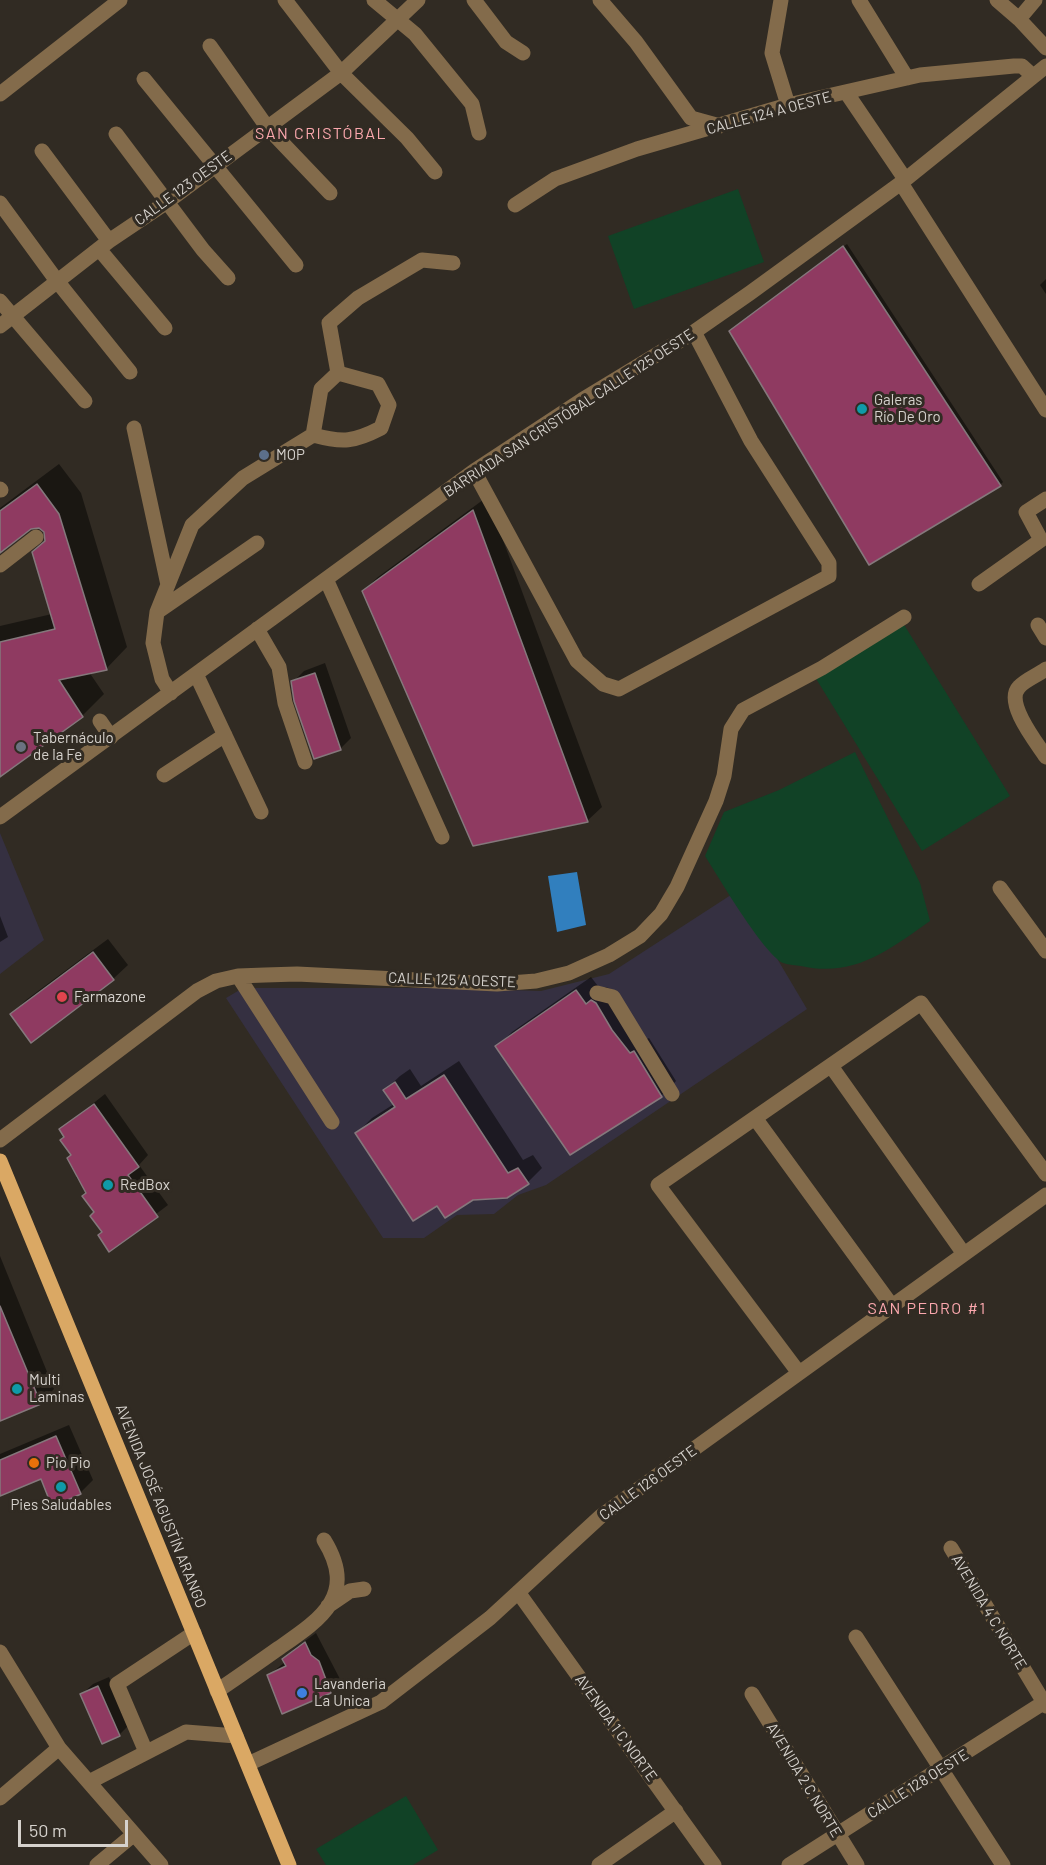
<!DOCTYPE html>
<html>
<head>
<meta charset="utf-8">
<style>
  body { margin:0 }
  #map { position:relative; width:1046px; height:1865px; overflow:hidden; background:#312b23; font-family:Barlow,sans-serif }
  canvas { display:block }
  .scale { position:absolute; left:18px; top:1820px; width:110px; height:27px; box-sizing:border-box; border:3px solid #d6d2cd; border-top:0; padding-left:8px; font-size:18px; line-height:21px; white-space:nowrap; color:#d6d2cd; -webkit-text-stroke:4px #312b23; paint-order:stroke }
</style>
</head>
<body>
<div id="map">
<canvas width="1046" height="1865"></canvas>
<div class="scale">50 m</div>
</div>
<script>
const c = document.querySelector('canvas').getContext('2d');
c.lineJoin = 'round';
function fill(path, color) {
  c.fillStyle = color;
  c.fill(path, 'evenodd');
}
function stroke(path, color, width, dash) {
  c.strokeStyle = color;
  c.lineWidth = width;
  c.lineCap = dash ? 'butt' : 'round';
  c.setLineDash(dash || []);
  c.stroke(path);
}
function drawText(font, color, halo, rows, align = 'center') {
  c.font = font + ' Barlow,sans-serif';
  c.lineWidth = 6;
  c.setLineDash([]);
  c.textBaseline = 'middle';
  c.strokeStyle = halo;
  c.fillStyle = color;
  for (const [text, x, y, turn = 0] of rows) {
    c.save();
    c.translate(x, y);
    c.rotate((+turn || 0) * Math.PI / 180);
    c.textAlign = isNaN(turn) ? turn : align;
    if (halo) c.strokeText(text, 0, 0);
    c.fillText(text, 0, 0);
    c.restore();
  }
}
fill(new Path2D(`
  M 0,833 L 44,940 L 0,974 Z
  M 737,891 L 807,1009 L 546,1185 L 518,1195 L 494,1214 L 457,1215 L 424,1238 L 383,1238 L 226,998 L 243,988 L 441,988 L 541,991 L 609,974 Z`), '#353041');
fill(new Path2D(`
  M 738,189 L 764,262 L 634,309 L 608,236 Z
  M 903,623 L 1010,796 L 922,851 L 815,677 Z
  M 855,752 L 920,883 L 930,921 C 889,950 854,978 801,966 C 796,965 789,965 783,963 C 763,953 719,878 705,856 L 724,812 L 779,790 Z
  M 406,1796 L 438,1850 L 413,1865 L 326,1865 L 316,1849 Z`), '#114226');
fill(new Path2D(`
  M 577,872 L 586,925 L 557,932 L 548,876 Z`), '#317fbe');
fill(new Path2D(`
  M 847,244 L 1003,482 L 1000,485 L 733,328 Z
  M 1046,279 L 1046,294 L 1040,285 Z
  M 59,464 L 81,493 L 127,647 L 106,669 L 89,672 L 104,694 L 82,716 L 0,775 L 0,626 L 52,614 L 45,530 L 35,526 L 0,551 L 0,508 Z
  M 487,497 L 602,807 L 587,821 L 363,591 L 378,577 Z
  M 325,663 L 351,738 L 340,749 L 293,682 L 304,671 Z
  M 0,916 L 8,937 L 0,942 Z
  M 108,939 L 128,965 L 113,979 L 12,1014 L 26,1000 Z
  M 591,977 L 601,990 L 606,987 L 611,989 L 645,1040 L 649,1038 L 676,1081 L 661,1096 L 571,1153 L 497,1047 L 512,1032 Z
  M 459,1061 L 523,1160 L 533,1155 L 542,1168 L 528,1182 L 506,1197 L 437,1204 L 357,1133 L 372,1118 L 394,1104 L 385,1090 L 400,1076 L 410,1069 L 421,1086 Z
  M 105,1094 L 148,1155 L 139,1165 L 168,1205 L 110,1249 L 87,1193 L 76,1177 L 79,1174 L 61,1129 Z
  M 0,1256 L 54,1389 L 40,1403 L 0,1420 Z
  M 69,1425 L 93,1480 L 80,1493 L 42,1477 L 0,1495 L 0,1454 Z
  M 316,1633 L 341,1681 L 331,1692 L 283,1712 L 269,1675 L 285,1662 L 284,1659 L 295,1648 Z
  M 109,1677 L 130,1724 L 119,1735 L 82,1694 L 93,1684 Z`), '#0007');
const building = new Path2D(`
  M 843,246 L 1001,486 L 869,565 L 729,331 Z
  M 37,484 L 59,514 L 107,670 L 59,680 L 83,717 L 0,777 L 0,642 L 55,629 L 32,552 L 45,541 L 44,532 L 39,528 L 31,529 L 0,553 L 0,511 Z
  M 473,510 L 588,822 L 473,846 L 362,591 Z
  M 315,673 L 341,750 L 314,759 L 294,701 L 291,681 Z
  M 93,952 L 114,980 L 31,1043 L 10,1014 Z
  M 576,990 L 586,1004 L 591,1000 L 596,1003 L 612,1030 L 630,1053 L 634,1051 L 662,1097 L 570,1155 L 495,1046 Z
  M 444,1075 L 508,1173 L 518,1168 L 529,1184 L 507,1198 L 473,1200 L 445,1218 L 437,1206 L 413,1221 L 355,1133 L 395,1107 L 383,1090 L 395,1082 L 406,1099 Z
  M 94,1104 L 139,1167 L 128,1175 L 158,1217 L 109,1252 L 98,1235 L 102,1232 L 90,1216 L 94,1212 L 82,1196 L 86,1193 L 67,1158 L 71,1155 L 60,1140 L 64,1137 L 59,1129 Z
  M 0,1306 L 41,1404 L 0,1421 Z
  M 56,1436 L 81,1494 L 52,1507 L 41,1479 L 0,1496 L 0,1460 Z
  M 305,1642 L 311,1655 L 319,1661 L 331,1693 L 282,1714 L 267,1675 L 286,1666 L 282,1659 Z
  M 98,1686 L 120,1736 L 102,1744 L 80,1694 Z`);
fill(building, '#8f3a61');
stroke(building, '#85787c', 1.5);
stroke(new Path2D(`
  M 285,0 L 341,73 L 407,138 L 435,172
  M 374,0 L 415,34 L 472,104 L 479,133
  M 474,0 L 506,42 L 523,53
  M 600,0 L 636,42 L 691,118 L 720,126
  M 781,0 L 772,53 L 788,105
  M 859,0 L 907,78
  M 997,0 L 1019,19 L 1046,48
  M 1019,19 L 1035,0
  M 210,46 L 267,127 L 330,193
  M 144,79 L 296,265
  M 846,92 L 905,179
  M 0,94 L 120,0
  M 116,134 L 203,250 L 228,278
  M 42,151 L 109,241
  M 901,183 L 1046,410
  M 0,203 L 57,281 L 130,372
  M 515,205 L 555,179 L 637,149 L 788,105 L 920,75 L 1014,66 L 1022,66 L 1033,76
  M 99,249 L 165,328
  M 0,301 L 85,401
  M 0,326 L 109,241 L 167,202 L 341,73 L 418,0
  M 338,373 L 329,323 L 358,298 L 422,260 L 453,263
  M 134,428 L 168,585
  M 474,471 L 577,661 L 603,684 L 619,689 L 829,576 L 829,563 L 751,441 L 694,332
  M 0,489 L 1,490
  M 0,565 L 36,537
  M 326,579 L 442,837
  M 979,584 L 1041,540 L 1026,512 L 1046,499
  M 157,612 L 257,543
  M 1038,625 L 1046,638
  M 257,629 L 279,667 L 285,703 L 305,762
  M 1046,669 C 1038,675 1025,680 1019,687 C 1004,703 1037,743 1046,757
  M 196,674 L 261,812
  M 171,693 L 162,679 L 153,643 L 157,612 L 192,525 L 243,478 L 313,435 C 343,443 354,442 381,428 L 389,405 L 378,384 L 338,373 L 321,389 L 313,435
  M 100,721 L 111,737
  M 164,775 L 225,735
  M 0,817 L 474,471 L 582,400 L 694,332 L 750,293 L 901,183 L 1046,66
  M 1000,888 L 1046,951
  M 238,976 L 332,1122
  M 597,993 L 613,997 L 672,1094
  M 831,1066 L 964,1254
  M 755,1118 L 892,1306
  M 0,1140 L 197,991 L 216,981 L 238,976 L 265,975 L 297,974 L 497,984 L 536,981 L 569,973 L 609,955 L 640,936 L 661,914 L 677,887 L 716,801 L 724,776 L 731,729 L 743,710 L 822,668 L 904,617
  M 799,1373 L 658,1185 L 921,1003 L 1046,1174
  M 951,1548 L 1046,1706
  M 518,1592 L 714,1865
  M 328,1606 L 350,1591 L 364,1589
  M 856,1637 L 1003,1865
  M 0,1652 L 59,1748 L 161,1865
  M 217,1691 C 238,1677 259,1662 279,1648 C 321,1619 358,1595 324,1540
  M 752,1694 L 857,1865
  M 146,1752 L 117,1684 L 194,1633
  M 248,1764 L 381,1702 L 490,1618 L 601,1516 L 1046,1195
  M 89,1782 L 186,1732 L 236,1736
  M 0,1798 L 59,1748
  M 97,1865 L 133,1835
  M 599,1865 L 676,1811
  M 789,1865 L 1046,1701`), '#836b4b', 15);
stroke(new Path2D(`
  M 0,1161 L 289,1865`), '#daa864', 15);
for (const [x, y, r, color] of [
  [862,409,6,"#0f9aa8"],
  [264,455,6,"#5c6f8a"],
  [21,747,6,"#6b7280"],
  [62,997,6,"#e0444e"],
  [108,1185,6,"#0f9aa8"],
  [17,1389,6,"#0f9aa8"],
  [34,1463,6,"#e8710a"],
  [61,1487,6,"#0f9aa8"],
  [302,1693,6,"#3f7fe0"]
]) {
  const dot = new Path2D();
  dot.arc(x, y, r, 0, 2 * Math.PI);
  c.fillStyle = color;
  c.fill(dot);
  stroke(dot, '#312b23', 2);
}
drawText('15px', '#d6d2cd', '#312b23', [
  ["CALLE 124 A OESTE",769,113,-15],
  ["CALLE 123 OESTE",183,188,-36],
  ["BARRIADA SAN CRISTÓBAL CALLE 125 OESTE",569,413,-33],
  ["CALLE 125 A OESTE",452,980,2],
  ["CALLE 126 OESTE",648,1483,-36],
  ["AVENIDA JOSÉ AGUSTÍN ARANGO",161,1506,68],
  ["AVENIDA 4 C NORTE",989,1612,59],
  ["AVENIDA 1 C NORTE",616,1728,54],
  ["AVENIDA 2 C NORTE",804,1780,59],
  ["CALLE 128 OESTE",918,1784,-32]
]);
drawText('15px', '#d6d2cd', '#312b23', [
  ["Galeras",874,400],
  ["Río De Oro",874,417],
  ["MOP",276,455],
  ["Tabernáculo",33,738],
  ["de la Fe",33,755],
  ["Farmazone",74,997],
  ["RedBox",120,1185],
  ["Multi",29,1380],
  ["Laminas",29,1397],
  ["Pio Pio",46,1463],
  ["Pies Saludables",61,1505,"center"],
  ["Lavanderia",314,1684],
  ["La Unica",314,1701]
], 'left');
c.letterSpacing = '1.5px';
drawText('16px', '#fca8ae', '#312b23', [
  ["SAN CRISTÓBAL",321,134],
  ["SAN PEDRO #1",927,1309]
]);
c.letterSpacing = '0px';
</script>
</body>
</html>
